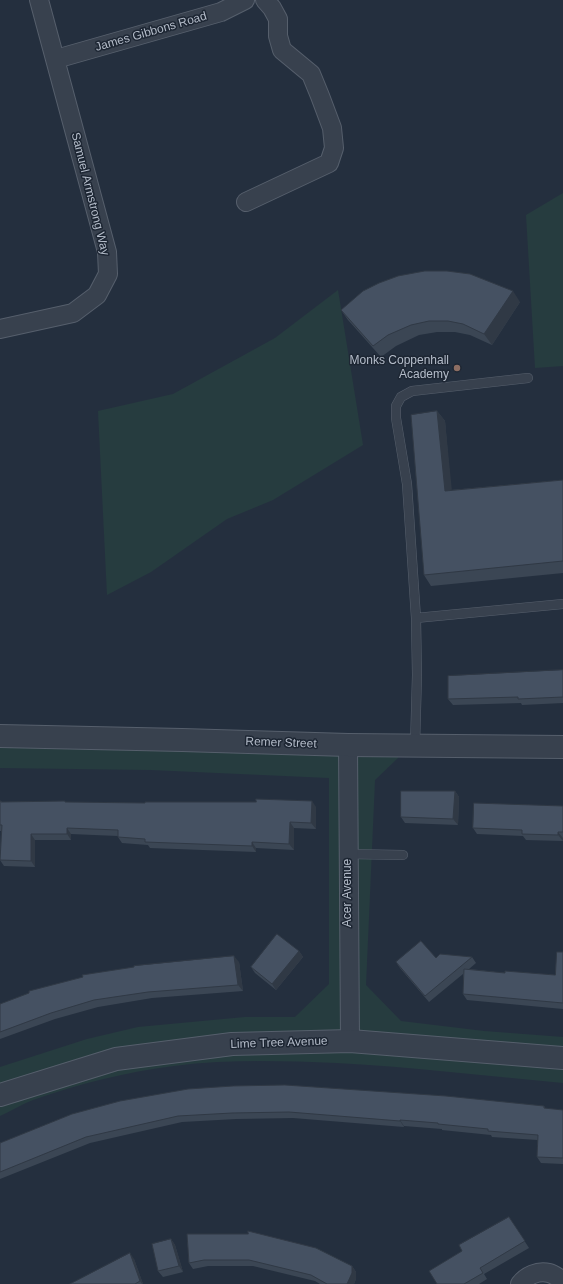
<!DOCTYPE html>
<html>
<head>
<meta charset="utf-8">
<style>
  body { margin:0 }
  canvas { display:block; background:#242f3e }
</style>
</head>
<body>
<canvas width="563" height="1284"></canvas>
<script>
const c = document.querySelector('canvas').getContext('2d');
c.lineJoin = 'round';
function fill(path, color) {
  c.fillStyle = color;
  c.fill(path, 'evenodd');
}
function stroke(path, color, width, dash) {
  c.strokeStyle = color;
  c.lineWidth = width;
  c.lineCap = dash ? 'butt' : 'round';
  c.setLineDash(dash || []);
  c.stroke(path);
}
function drawText(font, color, halo, rows, align = 'center') {
  c.font = font + ' Arial,sans-serif';
  c.lineWidth = 3;
  c.setLineDash([]);
  c.textBaseline = 'middle';
  c.strokeStyle = halo;
  c.fillStyle = color;
  for (const [text, x, y, turn = 0] of rows) {
    c.save();
    c.translate(x, y);
    c.rotate((+turn || 0) * Math.PI / 180);
    c.textAlign = isNaN(turn) ? turn : align;
    if (halo) c.strokeText(text, 0, 0);
    c.fillText(text, 0, 0);
    c.restore();
  }
}
fill(new Path2D(`
  M 563,193 L 563,366 L 535,368 L 526,215 Z
  M 338,290 L 363,445 L 273,500 L 227,519 L 151,572 L 107,595 L 98,411 L 173,394 L 275,338 Z
  M 0,736 L 397,746 L 398,758 L 375,780 L 366,985 L 401,1021 L 484,1031 L 563,1037 L 563,1083 C 488,1076 412,1067 337,1063 C 283,1061 228,1059 174,1066 C 126,1072 78,1084 33,1100 C 22,1104 11,1111 0,1116 L 0,1067 L 87,1039 L 138,1027 L 245,1017 L 295,1017 L 329,984 L 329,778 L 151,770 L 0,768 Z`), '#263c3f');
const service = new Path2D(`
  M 416,618 L 563,604
  M 415,746 L 417,675 L 416,618 L 407,484 L 396,418 L 396,406 L 401,397 L 412,391 L 528,378
  M 348,854 L 403,855`);
const minor = new Path2D(`
  M 56,59 L 221,12 L 245,0
  M 246,202 L 329,163 L 334,148 L 332,128 L 320,96 L 311,74 L 282,50 L 278,36 L 278,19 L 272,8 L 265,0
  M 0,329 L 73,313 L 97,295 L 108,274 L 107,252 L 39,0
  M 348,745 L 350,1041
  M 520,1284 C 526,1276 538,1270 549,1273 C 553,1274 559,1278 563,1281`);
const tertiary = new Path2D(`
  M 0,736 L 182,740 L 348,745 L 563,747
  M 0,1095 L 116,1059 L 232,1044 L 350,1041 L 563,1058`);
stroke(service, '#565f6c', 10);
stroke(minor, '#565f6c', 20);
stroke(tertiary, '#565f6c', 24);
stroke(service, '#38414e', 9);
stroke(minor, '#38414e', 18);
stroke(tertiary, '#38414e', 22);
fill(new Path2D(`
  M 520,302 L 492,345 L 470,335 L 455,332 L 437,332 L 419,335 L 396,346 L 381,357 L 348,320 L 341,310 Z
  M 437,411 L 445,421 L 451,490 L 563,480 L 563,573 L 431,586 L 424,575 Z
  M 563,670 L 563,703 L 522,705 L 521,703 L 453,705 L 448,699 Z
  M 455,791 L 459,797 L 458,825 L 405,823 L 401,817 Z
  M 0,801 L 1,801 L 2,802 L 66,802 L 316,807 L 316,829 L 294,828 L 294,850 L 256,848 L 256,852 L 150,848 L 148,845 L 122,843 L 118,837 L 118,836 L 71,834 L 71,840 L 35,840 L 35,867 L 4,866 L 0,860 L 1,831 L 0,831 Z
  M 563,806 L 563,841 L 526,840 L 523,836 L 477,834 L 473,828 Z
  M 299,951 L 303,957 L 276,990 L 255,973 L 251,967 Z
  M 563,952 L 563,1009 L 467,1000 L 463,994 L 463,974 L 429,1002 L 400,968 L 396,962 L 436,958 L 472,957 L 476,963 L 469,969 L 505,973 L 555,975 Z
  M 239,962 L 243,991 L 152,998 L 98,1007 L 55,1019 L 0,1039 L 0,1004 Z
  M 544,1106 L 546,1109 L 563,1110 L 563,1164 L 541,1163 L 537,1157 L 538,1140 L 492,1137 L 491,1135 L 442,1130 L 442,1129 L 404,1126 L 404,1127 L 293,1118 L 236,1119 L 182,1122 L 90,1143 L 0,1179 L 0,1143 L 72,1114 Z
  M 509,1217 L 529,1248 L 484,1274 L 487,1279 L 479,1284 L 437,1284 L 462,1251 Z
  M 187,1234 L 352,1266 L 356,1272 L 356,1279 L 354,1284 L 320,1284 L 315,1281 L 253,1266 L 208,1266 L 193,1269 L 189,1263 Z
  M 171,1239 L 175,1245 L 183,1272 L 163,1277 L 158,1271 Z
  M 134,1259 L 143,1284 L 70,1284 Z`), '#3b4654');
fill(new Path2D(`
  M 513,291 L 520,302 L 492,345 L 484,334 Z
  M 437,411 L 445,421 L 453,502 L 445,491 Z
  M 455,791 L 459,797 L 458,825 L 453,819 Z
  M 312,801 L 316,807 L 316,829 L 311,823 Z
  M 290,822 L 294,828 L 294,850 L 289,844 Z
  M 67,828 L 71,834 L 71,840 L 67,834 Z
  M 558,832 L 563,838 L 563,841 L 558,835 Z
  M 31,834 L 35,840 L 35,867 L 31,861 Z
  M 252,842 L 256,848 L 256,852 L 252,846 Z
  M 299,951 L 303,957 L 276,990 L 272,984 Z
  M 234,956 L 239,962 L 243,991 L 238,985 Z
  M 400,1120 L 404,1126 L 404,1127 L 400,1121 Z
  M 171,1239 L 175,1245 L 183,1272 L 179,1266 Z
  M 130,1253 L 134,1259 L 143,1284 L 142,1284 L 140,1281 Z
  M 352,1266 L 356,1272 L 356,1279 L 354,1284 L 347,1284 Z`), '#303945');
const building = new Path2D(`
  M 425,271 L 447,271 L 470,274 L 513,291 L 484,334 L 463,324 L 448,321 L 429,321 L 411,325 L 388,335 L 373,346 L 341,310 L 363,291 L 379,283 L 398,276 Z
  M 437,411 L 445,491 L 563,480 L 563,561 L 424,575 L 411,415 Z
  M 563,670 L 563,697 L 518,699 L 518,697 L 448,699 L 448,676 Z
  M 401,791 L 455,791 L 453,819 L 401,817 Z
  M 256,799 L 312,801 L 311,823 L 290,822 L 289,844 L 252,842 L 252,846 L 145,842 L 145,839 L 118,837 L 118,830 L 67,828 L 67,834 L 31,834 L 31,861 L 0,860 L 2,825 L 0,825 L 0,801 L 1,801 L 1,802 L 65,801 L 65,802 L 145,803 L 145,802 L 256,802 Z
  M 474,803 L 563,806 L 563,832 L 558,832 L 558,835 L 522,834 L 522,830 L 473,828 Z
  M 277,934 L 299,951 L 272,984 L 251,967 Z
  M 421,941 L 436,958 L 440,954 L 472,957 L 425,996 L 396,962 Z
  M 557,952 L 563,952 L 563,1003 L 463,994 L 464,969 L 505,973 L 505,971 L 555,975 Z
  M 234,956 L 238,985 L 148,992 L 94,1000 L 51,1013 L 0,1032 L 0,1004 L 29,993 L 29,991 L 83,977 L 82,975 L 134,967 L 134,966 Z
  M 285,1085 L 446,1096 L 544,1106 L 544,1108 L 563,1110 L 563,1158 L 537,1157 L 538,1135 L 488,1131 L 488,1129 L 438,1124 L 438,1123 L 400,1120 L 400,1121 L 289,1112 L 232,1113 L 178,1116 L 86,1137 L 0,1172 L 0,1143 L 72,1114 L 120,1101 L 188,1089 L 233,1086 Z
  M 509,1217 L 525,1241 L 480,1268 L 483,1273 L 464,1284 L 437,1284 L 429,1271 L 462,1251 L 459,1245 Z
  M 248,1231 L 316,1248 L 352,1266 L 352,1273 L 347,1284 L 327,1284 L 311,1275 L 249,1260 L 204,1260 L 189,1263 L 187,1234 L 248,1234 Z
  M 171,1239 L 179,1266 L 158,1271 L 152,1244 Z
  M 130,1253 L 140,1281 L 135,1284 L 70,1284 Z`);
fill(building, '#455162');
stroke(building, '#303945', 1);
for (const [x, y, r, color] of [
  [457,368,4,"#8d6e63"]
]) {
  const dot = new Path2D();
  dot.arc(x, y, r, 0, 2 * Math.PI);
  c.fillStyle = color;
  c.fill(dot);
  stroke(dot, '#1d2633', 1.5);
}
drawText('12px', '#b4bcc9', '#1d2633', [
  ["James Gibbons Road",151,32,-16],
  ["Samuel Armstrong Way",90,194,76],
  ["Remer Street",281,743,2],
  ["Acer Avenue",348,893,-90],
  ["Lime Tree Avenue",279,1043,-2]
]);
drawText('12px', '#b4bcc9', '#1d2633', [
  ["Monks Coppenhall",449,361],
  ["Academy",449,375]
], 'right');
</script>
</body>
</html>
